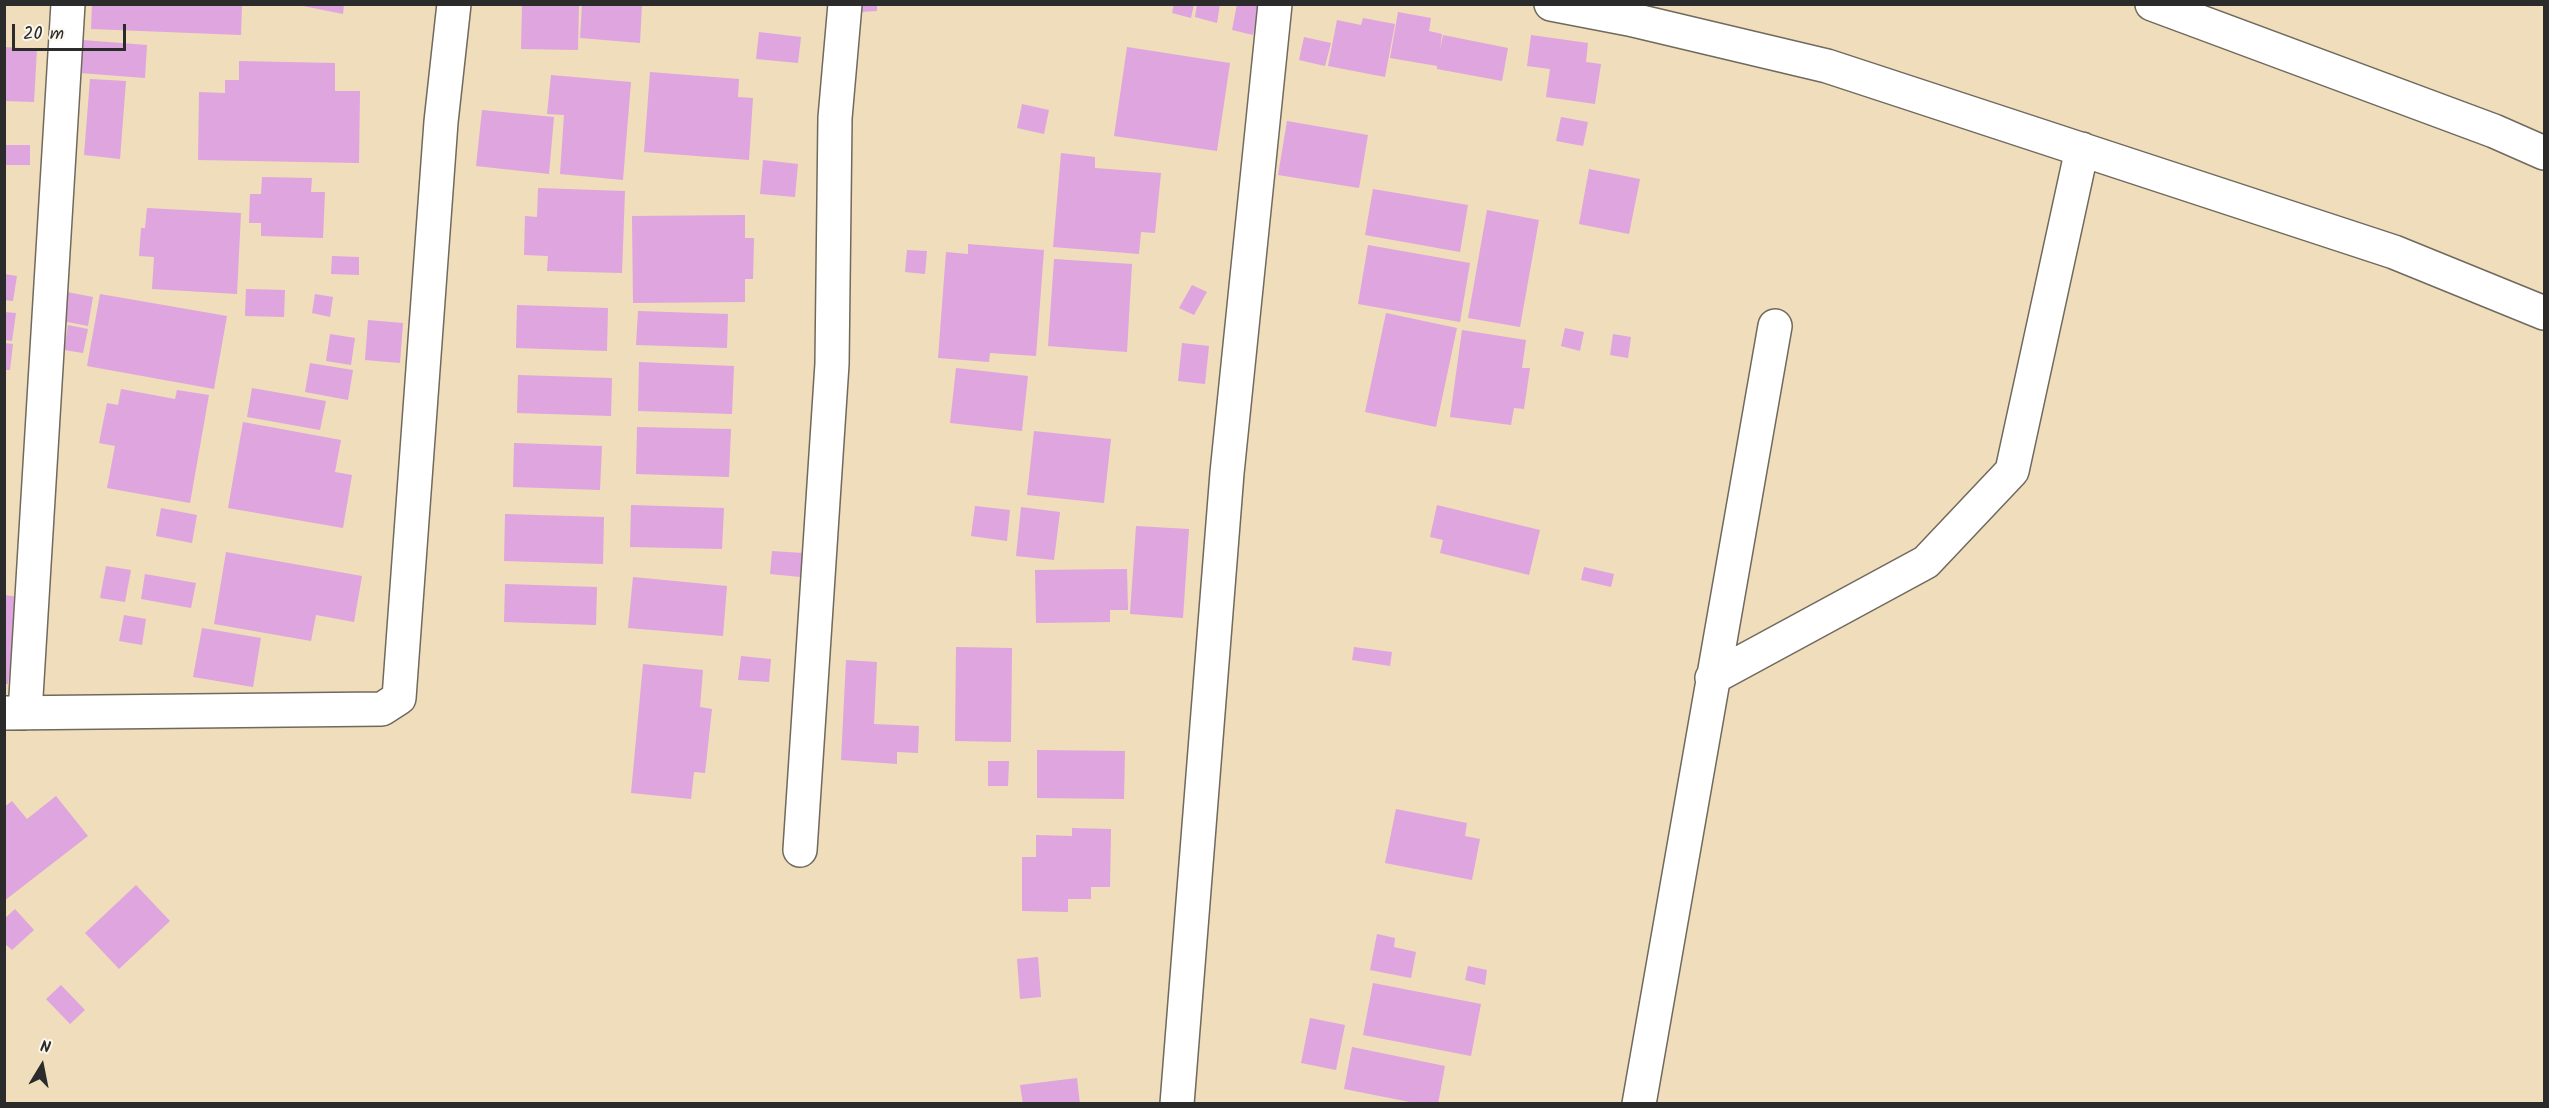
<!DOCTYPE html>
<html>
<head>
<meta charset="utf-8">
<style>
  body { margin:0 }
  #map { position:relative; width:2549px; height:1108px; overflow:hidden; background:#efddbb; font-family:Kalam,sans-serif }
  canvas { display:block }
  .frame { position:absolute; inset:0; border:6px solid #2b2b2b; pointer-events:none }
  .north { position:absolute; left:12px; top:1036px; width:60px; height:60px; -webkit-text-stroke:4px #fbf7ec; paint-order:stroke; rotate:10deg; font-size:16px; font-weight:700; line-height:24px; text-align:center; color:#2b2b2b }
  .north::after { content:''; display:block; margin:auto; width:21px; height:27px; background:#2b2b2b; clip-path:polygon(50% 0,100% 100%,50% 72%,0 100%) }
  .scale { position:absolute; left:12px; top:24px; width:114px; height:27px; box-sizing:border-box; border:3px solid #2b2b2b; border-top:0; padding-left:8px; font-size:18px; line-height:21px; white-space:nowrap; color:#2b2b2b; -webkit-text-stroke:4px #fbf7ec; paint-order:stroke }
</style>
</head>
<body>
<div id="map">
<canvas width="2549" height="1108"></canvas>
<div class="frame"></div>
<div class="north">N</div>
<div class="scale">20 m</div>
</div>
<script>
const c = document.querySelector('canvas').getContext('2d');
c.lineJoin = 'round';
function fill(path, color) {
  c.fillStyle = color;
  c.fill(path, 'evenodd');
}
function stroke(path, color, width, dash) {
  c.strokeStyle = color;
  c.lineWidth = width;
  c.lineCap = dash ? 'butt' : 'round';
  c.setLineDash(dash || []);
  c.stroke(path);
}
fill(new Path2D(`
  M 92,4 L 242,4 L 241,35 L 91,29 Z
  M 293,4 L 344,4 L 343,14 Z
  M 522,4 L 579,4 L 578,50 L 521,49 Z
  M 582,4 L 642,4 L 640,43 L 580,38 Z
  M 859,4 L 877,4 L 877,11 L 860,12 Z
  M 1174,4 L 1194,4 L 1191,18 L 1172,13 Z
  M 1197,4 L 1220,4 L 1217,23 L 1195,17 Z
  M 1237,4 L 1260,4 L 1253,35 L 1232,30 Z
  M 1398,12 L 1431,18 L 1429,31 L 1442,34 L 1440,50 L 1443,35 L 1508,48 L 1502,81 L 1437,69 L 1437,66 L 1390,58 Z
  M 1363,18 L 1395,24 L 1385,77 L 1328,66 L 1337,20 L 1361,25 Z
  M 759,32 L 801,37 L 798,63 L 756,59 Z
  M 1531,35 L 1588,43 L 1586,62 L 1601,64 L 1595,104 L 1546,97 L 1550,69 L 1527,66 Z
  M 1304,37 L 1331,43 L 1325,66 L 1299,60 Z
  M 83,40 L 147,45 L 145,78 L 80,73 Z
  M 4,47 L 37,49 L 34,102 L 4,101 Z
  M 1127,47 L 1230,63 L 1217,151 L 1114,136 Z
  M 239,61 L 335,63 L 335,91 L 360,91 L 359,163 L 198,160 L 199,92 L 225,93 L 225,80 L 239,80 Z
  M 650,72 L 739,79 L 738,97 L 753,98 L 749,160 L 644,152 Z
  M 551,75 L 631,82 L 623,180 L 560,174 L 564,115 L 547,114 Z
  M 90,79 L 126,81 L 120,159 L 84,155 Z
  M 1022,104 L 1049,110 L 1044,134 L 1017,128 Z
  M 482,110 L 554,117 L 549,174 L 476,166 Z
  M 1561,117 L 1588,122 L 1583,146 L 1556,141 Z
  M 1287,121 L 1368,135 L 1359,188 L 1278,175 Z
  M 4,145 L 30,145 L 30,165 L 4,165 Z
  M 1061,153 L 1095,157 L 1095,168 L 1161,173 L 1155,233 L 1141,232 L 1139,254 L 1053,247 Z
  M 763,160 L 798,164 L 795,197 L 760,194 Z
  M 1589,169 L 1640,179 L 1629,234 L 1579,224 Z
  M 262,177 L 312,178 L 311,192 L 325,192 L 323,238 L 261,236 L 261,223 L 249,223 L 250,194 L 261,194 Z
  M 538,188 L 625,191 L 622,273 L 547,271 L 548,256 L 524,255 L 525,216 L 537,217 Z
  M 1373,189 L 1468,205 L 1460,252 L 1365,235 Z
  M 147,208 L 241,213 L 237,294 L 152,289 L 154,257 L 139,256 L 141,228 L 145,228 Z
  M 1487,210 L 1539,220 L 1520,327 L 1468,318 Z
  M 745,215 L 745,238 L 754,238 L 753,279 L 745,279 L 745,302 L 633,303 L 632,216 Z
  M 968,244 L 1044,250 L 1036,356 L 990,353 L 989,362 L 938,358 L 946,252 L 968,254 Z
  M 1368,245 L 1470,263 L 1460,322 L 1358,304 Z
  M 907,250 L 927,251 L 925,274 L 905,272 Z
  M 332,256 L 359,257 L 359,275 L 331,274 Z
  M 1054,259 L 1132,264 L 1127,352 L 1048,346 Z
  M 4,274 L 17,276 L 13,301 L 4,300 Z
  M 1192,285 L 1207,292 L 1194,315 L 1179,308 Z
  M 246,289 L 285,290 L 284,317 L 245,316 Z
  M 67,292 L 93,297 L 88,326 L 62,321 Z
  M 100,294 L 227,316 L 214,389 L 87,366 Z
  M 315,294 L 333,297 L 330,317 L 312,313 Z
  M 517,305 L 608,308 L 607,351 L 516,348 Z
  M 638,311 L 728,314 L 727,348 L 636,345 Z
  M 4,312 L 16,313 L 12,341 L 4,340 Z
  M 1386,313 L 1457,328 L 1436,427 L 1365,412 Z
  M 368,320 L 403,323 L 400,363 L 365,360 Z
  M 68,325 L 88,329 L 83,353 L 64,350 Z
  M 1565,328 L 1584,332 L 1580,351 L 1561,346 Z
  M 1462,330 L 1526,340 L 1522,368 L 1530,368 L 1524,409 L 1514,408 L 1511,425 L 1450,417 Z
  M 330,334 L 355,338 L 351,365 L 326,361 Z
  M 1613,334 L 1631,337 L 1628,358 L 1610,355 Z
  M 4,343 L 13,344 L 10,370 L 4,370 Z
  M 1182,343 L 1209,346 L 1205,384 L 1178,381 Z
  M 639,362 L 734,366 L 732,414 L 638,411 Z
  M 310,363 L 353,370 L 348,400 L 305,392 Z
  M 956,368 L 1028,376 L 1022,431 L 950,423 Z
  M 518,375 L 612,378 L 611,416 L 517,413 Z
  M 252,388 L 326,401 L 320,430 L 247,417 Z
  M 121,389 L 175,399 L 177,390 L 209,395 L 190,503 L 107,488 L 115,446 L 99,443 L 107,403 L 118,405 Z
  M 243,422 L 341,440 L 335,472 L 352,475 L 343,528 L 228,508 Z
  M 637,427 L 731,429 L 729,477 L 636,474 Z
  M 1034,431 L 1111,439 L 1104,503 L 1027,495 Z
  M 514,443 L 602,446 L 600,490 L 513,487 Z
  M 631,505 L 724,508 L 722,549 L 630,547 Z
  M 1437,505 L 1540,530 L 1529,575 L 1440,553 L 1443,540 L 1430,537 Z
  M 975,506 L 1010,510 L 1007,541 L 971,536 Z
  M 1021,507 L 1060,512 L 1054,560 L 1016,556 Z
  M 161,508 L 197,515 L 192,543 L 156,536 Z
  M 505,514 L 604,517 L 603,564 L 504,561 Z
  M 1136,526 L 1189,529 L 1183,618 L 1130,614 Z
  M 772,551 L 803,553 L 800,577 L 770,574 Z
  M 226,552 L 362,576 L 354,622 L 316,615 L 311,641 L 214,624 Z
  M 106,566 L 131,570 L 125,602 L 100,598 Z
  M 1584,567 L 1614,574 L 1611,587 L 1581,580 Z
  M 1127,569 L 1128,610 L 1110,610 L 1110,622 L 1036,623 L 1035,570 Z
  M 145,574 L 196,583 L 191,608 L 141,599 Z
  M 633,577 L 727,586 L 723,636 L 628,628 Z
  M 505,584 L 597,587 L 596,625 L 504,622 Z
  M 4,595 L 19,597 L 8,684 L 4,684 Z
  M 124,615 L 146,619 L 142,645 L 119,641 Z
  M 202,628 L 261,638 L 253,687 L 193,677 Z
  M 956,647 L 1012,648 L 1011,742 L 955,741 Z
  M 1354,647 L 1392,652 L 1390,666 L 1352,660 Z
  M 741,656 L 771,659 L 769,682 L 738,680 Z
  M 846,660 L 877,662 L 874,724 L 919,726 L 918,753 L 897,752 L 897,764 L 841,760 Z
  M 643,664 L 703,670 L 700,707 L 712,709 L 705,773 L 694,772 L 691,799 L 631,793 Z
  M 1037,750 L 1125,751 L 1124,799 L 1037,798 Z
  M 988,761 L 1009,761 L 1008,786 L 988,786 Z
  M 56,796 L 88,836 L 4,901 L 4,807 L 12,801 L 27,819 Z
  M 1396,809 L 1467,823 L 1465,836 L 1480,839 L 1472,880 L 1385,863 Z
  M 1072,828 L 1111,829 L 1110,887 L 1091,887 L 1091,899 L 1068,899 L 1068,912 L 1022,911 L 1022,857 L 1036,857 L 1036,835 L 1072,836 Z
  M 136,885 L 170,921 L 119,969 L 85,933 Z
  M 15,909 L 34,930 L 12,950 L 4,943 L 4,919 Z
  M 1377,934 L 1395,938 L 1394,947 L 1416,952 L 1411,978 L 1370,970 Z
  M 1038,957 L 1041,997 L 1020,999 L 1017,959 Z
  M 1468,966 L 1487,970 L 1485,985 L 1465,980 Z
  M 1373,983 L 1481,1004 L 1471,1056 L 1363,1035 Z
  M 61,985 L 85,1010 L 70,1024 L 46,999 Z
  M 1310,1018 L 1345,1025 L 1336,1070 L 1301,1063 Z
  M 1352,1047 L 1445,1066 L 1438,1104 L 1420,1104 L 1344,1089 Z
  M 1077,1078 L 1080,1104 L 1023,1104 L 1020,1085 Z`), '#dea5df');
const minor = new Path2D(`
  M 1551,4 L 1629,19 L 1827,66 L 2394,252 L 2544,313
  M 2152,4 L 2494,131 L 2544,153
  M 1712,678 L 1926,562 L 2012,471 L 2082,149
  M 4,713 L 382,709 L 399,698 L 441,122 L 454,4
  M 25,713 L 68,4
  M 800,850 L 832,364 L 835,118 L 845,4
  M 1177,1104 L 1227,473 L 1275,4
  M 1639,1104 L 1775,326`);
stroke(minor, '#70695d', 36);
stroke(minor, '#fff', 33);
</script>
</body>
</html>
